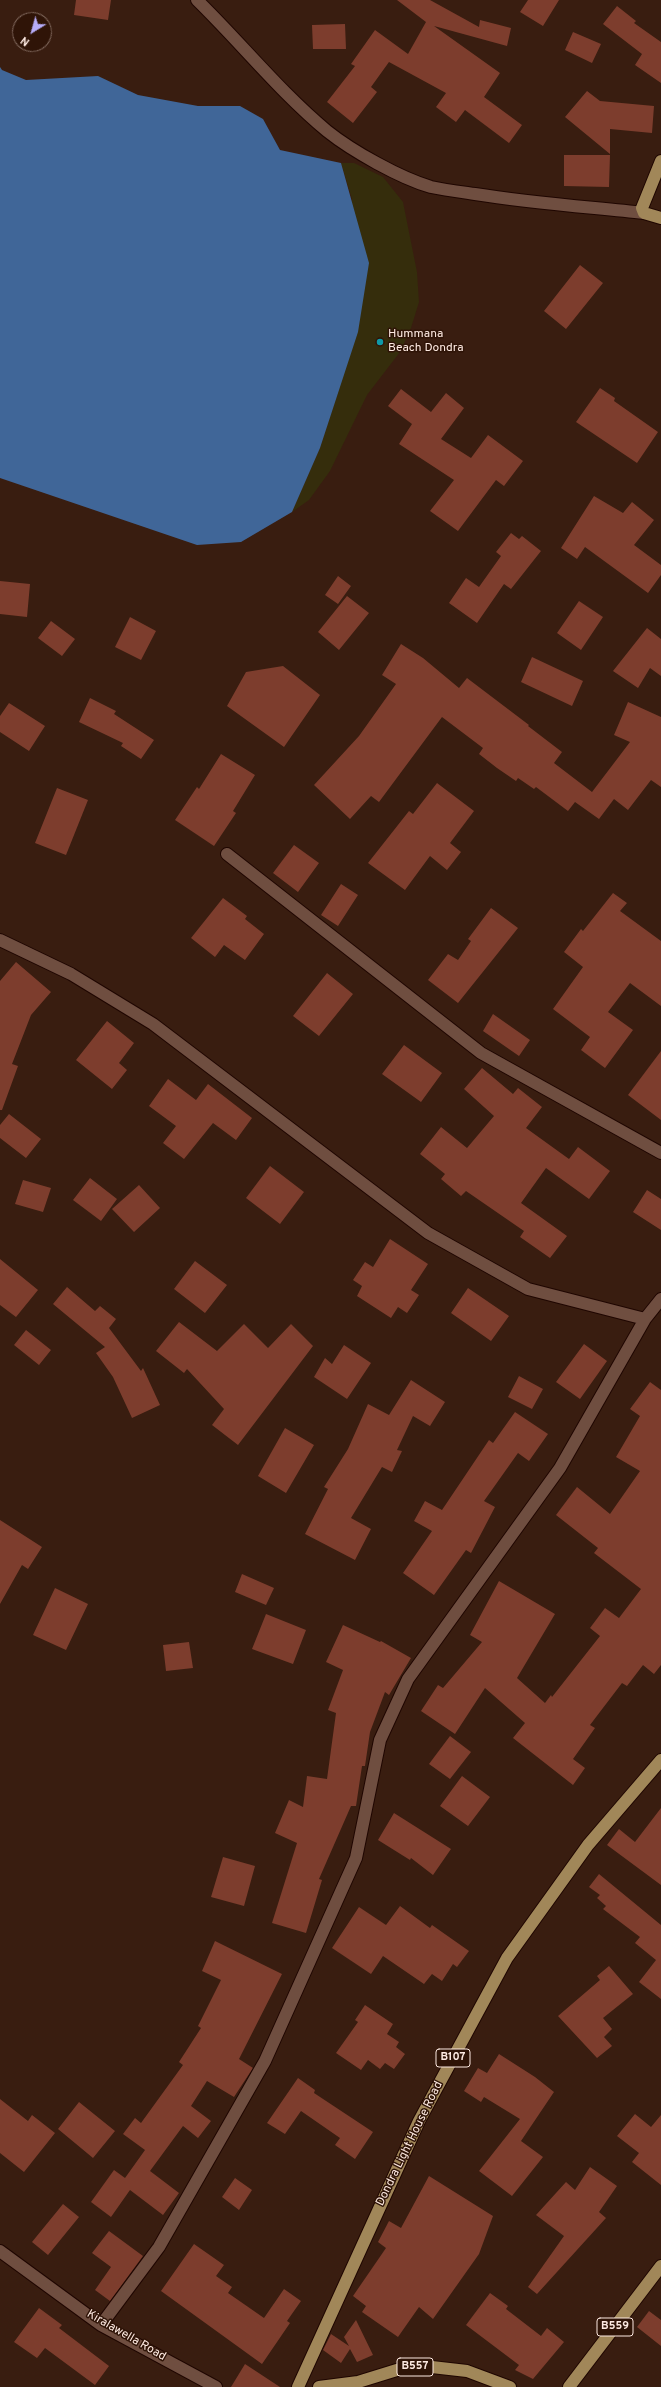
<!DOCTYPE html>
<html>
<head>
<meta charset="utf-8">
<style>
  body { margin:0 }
  #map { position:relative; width:661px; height:2387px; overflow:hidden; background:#391d10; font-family:Overpass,sans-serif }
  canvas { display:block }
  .north { position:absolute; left:12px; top:12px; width:40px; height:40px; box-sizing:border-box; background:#2f1407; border:1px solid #826a5f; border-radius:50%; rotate:217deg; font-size:11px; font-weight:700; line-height:16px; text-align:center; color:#feeae2 }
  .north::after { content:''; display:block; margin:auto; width:14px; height:18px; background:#b6acf8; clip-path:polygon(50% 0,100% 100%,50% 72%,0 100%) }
</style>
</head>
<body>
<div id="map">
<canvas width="661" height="2387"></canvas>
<div class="north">N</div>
</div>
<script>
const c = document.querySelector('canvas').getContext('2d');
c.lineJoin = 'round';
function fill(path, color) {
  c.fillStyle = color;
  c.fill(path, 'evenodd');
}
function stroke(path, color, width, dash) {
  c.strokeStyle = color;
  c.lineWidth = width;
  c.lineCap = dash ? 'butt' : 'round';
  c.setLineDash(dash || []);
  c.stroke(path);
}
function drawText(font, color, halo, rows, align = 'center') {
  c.font = font + ' Overpass,sans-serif';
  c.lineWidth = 3;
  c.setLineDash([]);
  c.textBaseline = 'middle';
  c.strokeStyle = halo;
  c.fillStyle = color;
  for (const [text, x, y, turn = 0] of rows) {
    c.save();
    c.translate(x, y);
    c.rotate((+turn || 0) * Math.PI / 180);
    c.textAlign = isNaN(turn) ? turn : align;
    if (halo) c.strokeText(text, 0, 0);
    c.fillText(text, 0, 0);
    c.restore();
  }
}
fill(new Path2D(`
  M 341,163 L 354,163 L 383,177 L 403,202 L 417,272 L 419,302 L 411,328 L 400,352 L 367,395 L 330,471 L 309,500 L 292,512 L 320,448 L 337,395 L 352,199 Z`), '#352d0c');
fill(new Path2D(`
  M 0,67 L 2,70 L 26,80 L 98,76 L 138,95 L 198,106 L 240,106 L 263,119 L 280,150 L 341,163 L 369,263 L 358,332 L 320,448 L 292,512 L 241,542 L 197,545 L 0,478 Z`), '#406698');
fill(new Path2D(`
  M 76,0 L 111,0 L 108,20 L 74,15 Z
  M 397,0 L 430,0 L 479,27 L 480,20 L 511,28 L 507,46 L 434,26 L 500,73 L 484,97 L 522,125 L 509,143 L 465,110 L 456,122 L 436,107 L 446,93 L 389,62 L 371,87 L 377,92 L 353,123 L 327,102 L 355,66 L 351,64 L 375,30 L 408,54 L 426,22 Z
  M 528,0 L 559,0 L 543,26 L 520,12 Z
  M 617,6 L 636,21 L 634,23 L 661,42 L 661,83 L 635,65 L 642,54 L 603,24 Z
  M 345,24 L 346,49 L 313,49 L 312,25 Z
  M 573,32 L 601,44 L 592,63 L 565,50 Z
  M 587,91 L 600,101 L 654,106 L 652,133 L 610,129 L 610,154 L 565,117 Z
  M 564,155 L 610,155 L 609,187 L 564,186 Z
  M 580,265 L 603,283 L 566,329 L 544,311 Z
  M 600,388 L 615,398 L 614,401 L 658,432 L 637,463 L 576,422 Z
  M 401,389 L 431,412 L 446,393 L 464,408 L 441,439 L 471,458 L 488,435 L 523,461 L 504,486 L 496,480 L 458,531 L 430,511 L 454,480 L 399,444 L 412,424 L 388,406 Z
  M 594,496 L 623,513 L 632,502 L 654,520 L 634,545 L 661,565 L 661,575 L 648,593 L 585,547 L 577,559 L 561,548 Z
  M 511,533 L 519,539 L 522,536 L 541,551 L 511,589 L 504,584 L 477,623 L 449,603 L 466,578 L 479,587 L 501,556 L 496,552 Z
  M 338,576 L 351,586 L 338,604 L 325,595 Z
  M 0,581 L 30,584 L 27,617 L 0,614 Z
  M 347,596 L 369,613 L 339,650 L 318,632 Z
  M 579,601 L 603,617 L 581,650 L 557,633 Z
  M 130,617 L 156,631 L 141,660 L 115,647 Z
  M 51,621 L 75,639 L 62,656 L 38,638 Z
  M 647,628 L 661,639 L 661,676 L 650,668 L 638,688 L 613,671 Z
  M 401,644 L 423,658 L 459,688 L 467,678 L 529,725 L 528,726 L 562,752 L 554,763 L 592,792 L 630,742 L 614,735 L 628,702 L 661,717 L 661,787 L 651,780 L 628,810 L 614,799 L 599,819 L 575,802 L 568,811 L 536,787 L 534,789 L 518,778 L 516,781 L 497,768 L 479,754 L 483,748 L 442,717 L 379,802 L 371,796 L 350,819 L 314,785 L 359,736 L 396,684 L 382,675 Z
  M 532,657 L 583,681 L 572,706 L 521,682 Z
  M 283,666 L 320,695 L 284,747 L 227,706 L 246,672 Z
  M 90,698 L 116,711 L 114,714 L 154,740 L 141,759 L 121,746 L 123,743 L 79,722 Z
  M 9,703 L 45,726 L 29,751 L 0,732 L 0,716 Z
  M 221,754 L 255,775 L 233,811 L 236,813 L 214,846 L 175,820 L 197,787 L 199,789 Z
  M 437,783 L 474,811 L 450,843 L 461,852 L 447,870 L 430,856 L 405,890 L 368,863 L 409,811 L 413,814 Z
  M 57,788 L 88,800 L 66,855 L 35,843 Z
  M 294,845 L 319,863 L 298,892 L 273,873 Z
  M 341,884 L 358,895 L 338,926 L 321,915 Z
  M 613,893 L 627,903 L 620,911 L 661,941 L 661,1006 L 630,983 L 608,1012 L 633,1030 L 605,1068 L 581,1050 L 590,1037 L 553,1009 L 583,967 L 564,952 L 581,929 L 583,931 Z
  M 223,898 L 247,916 L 245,919 L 264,934 L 245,960 L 224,945 L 215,957 L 191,938 Z
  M 491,908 L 518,928 L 458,1003 L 428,980 L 448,954 L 458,960 L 471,941 L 468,939 Z
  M 16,962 L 51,992 L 31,1015 L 12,1064 L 18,1066 L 2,1110 L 0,1110 L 0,981 Z
  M 327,973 L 353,994 L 319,1036 L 293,1016 Z
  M 493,1014 L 530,1040 L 519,1056 L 483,1031 Z
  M 107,1021 L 134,1043 L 119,1063 L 127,1070 L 112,1089 L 76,1060 Z
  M 404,1045 L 442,1073 L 421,1102 L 382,1074 Z
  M 661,1051 L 661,1120 L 628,1095 Z
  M 482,1068 L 513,1094 L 518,1088 L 542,1107 L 526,1128 L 569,1159 L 578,1147 L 610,1171 L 589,1199 L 546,1168 L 521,1203 L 567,1236 L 550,1258 L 520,1237 L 524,1231 L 466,1191 L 461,1196 L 441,1179 L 445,1174 L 420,1154 L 441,1127 L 467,1148 L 494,1116 L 464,1089 Z
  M 168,1079 L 196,1100 L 208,1084 L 252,1118 L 236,1140 L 213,1123 L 184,1159 L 163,1143 L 176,1126 L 149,1106 Z
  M 9,1114 L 41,1139 L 26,1158 L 0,1138 L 0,1125 Z
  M 270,1166 L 304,1192 L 280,1224 L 246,1198 Z
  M 90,1178 L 117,1199 L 101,1221 L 73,1200 Z
  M 23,1180 L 51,1188 L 43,1212 L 15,1204 Z
  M 139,1185 L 160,1208 L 134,1232 L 112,1209 Z
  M 647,1190 L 661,1199 L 661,1230 L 633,1212 Z
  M 390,1239 L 428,1264 L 411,1290 L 419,1295 L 407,1313 L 398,1307 L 391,1318 L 357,1296 L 362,1286 L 353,1280 L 365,1262 L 373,1267 Z
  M 0,1259 L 38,1290 L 16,1317 L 0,1305 Z
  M 195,1261 L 227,1285 L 205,1313 L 174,1289 Z
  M 67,1287 L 95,1311 L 100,1306 L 116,1319 L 109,1328 L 141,1371 L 143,1368 L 160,1405 L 132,1418 L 113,1377 L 96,1353 L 105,1347 L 53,1304 Z
  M 468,1288 L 509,1316 L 491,1341 L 451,1313 Z
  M 179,1322 L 217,1351 L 244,1324 L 268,1348 L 291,1324 L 313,1346 L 238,1445 L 212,1425 L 224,1409 L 187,1369 L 184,1373 L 156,1351 Z
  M 26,1330 L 51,1350 L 39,1365 L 14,1345 Z
  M 584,1344 L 607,1361 L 580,1399 L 556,1382 Z
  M 344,1345 L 371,1363 L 347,1399 L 314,1377 L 325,1358 L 332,1364 Z
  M 519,1376 L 543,1389 L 532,1409 L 508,1397 Z
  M 411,1380 L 445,1402 L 430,1426 L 413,1416 L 397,1450 L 402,1451 L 392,1472 L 382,1467 L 351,1518 L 371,1529 L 355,1560 L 305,1534 L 328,1489 L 324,1487 L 348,1449 L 368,1404 L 389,1415 Z
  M 650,1382 L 661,1390 L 661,1665 L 654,1674 L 643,1665 L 627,1686 L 622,1683 L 590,1725 L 595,1728 L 573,1759 L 585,1768 L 573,1785 L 513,1738 L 525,1723 L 485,1688 L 455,1734 L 421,1711 L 438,1685 L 443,1688 L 482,1642 L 470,1635 L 499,1581 L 555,1614 L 517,1678 L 545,1703 L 551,1695 L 552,1697 L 600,1636 L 590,1628 L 605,1608 L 619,1618 L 641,1589 L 594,1553 L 598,1548 L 556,1515 L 577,1487 L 610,1514 L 640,1471 L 616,1457 L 640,1416 L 630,1409 Z
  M 515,1412 L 548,1434 L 529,1461 L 518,1453 L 484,1501 L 495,1507 L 471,1553 L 466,1550 L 434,1595 L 403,1573 L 432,1531 L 414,1521 L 425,1501 L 442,1510 L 489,1440 L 493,1443 Z
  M 285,1428 L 314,1445 L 286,1493 L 258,1476 Z
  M 0,1520 L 42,1547 L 28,1569 L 22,1565 L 0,1604 Z
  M 242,1574 L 274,1588 L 266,1605 L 235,1592 Z
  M 55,1588 L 88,1604 L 66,1650 L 33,1635 Z
  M 266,1614 L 306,1630 L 293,1664 L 252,1649 Z
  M 343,1625 L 380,1642 L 381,1641 L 411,1658 L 389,1695 L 385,1692 L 370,1732 L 365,1766 L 362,1766 L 356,1806 L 351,1806 L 319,1879 L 322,1880 L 306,1933 L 272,1923 L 297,1843 L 275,1833 L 289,1800 L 303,1807 L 307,1776 L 327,1779 L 336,1713 L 328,1710 L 343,1670 L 326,1662 Z
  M 189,1642 L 193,1668 L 166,1671 L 163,1645 Z
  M 450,1736 L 471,1752 L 450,1779 L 429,1764 Z
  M 462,1776 L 490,1797 L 468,1826 L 440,1806 Z
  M 661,1808 L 661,1885 L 607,1845 L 619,1829 L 635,1842 Z
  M 394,1813 L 451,1849 L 433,1875 L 411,1858 L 410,1860 L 378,1840 Z
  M 223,1857 L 255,1866 L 244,1906 L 211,1897 Z
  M 599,1874 L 661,1925 L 661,1999 L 639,1982 L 656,1960 L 635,1943 L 640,1937 L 603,1909 L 606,1906 L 597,1898 L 600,1895 L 589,1887 Z
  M 400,1906 L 430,1928 L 432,1925 L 469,1951 L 457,1967 L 453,1964 L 442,1981 L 432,1974 L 424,1984 L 383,1956 L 371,1974 L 332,1948 L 359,1907 L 386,1925 Z
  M 215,1941 L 282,1974 L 239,2059 L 253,2068 L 234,2097 L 207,2081 L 191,2106 L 211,2121 L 198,2138 L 183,2126 L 150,2171 L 179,2193 L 163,2215 L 130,2190 L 111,2217 L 91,2202 L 114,2170 L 125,2178 L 145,2150 L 123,2134 L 135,2118 L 141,2123 L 183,2065 L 179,2062 L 201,2028 L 198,2026 L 221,1980 L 202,1971 Z
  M 609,1966 L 633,1994 L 603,2018 L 612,2029 L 604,2037 L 612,2046 L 597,2058 L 558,2016 L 600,1980 L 597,1976 Z
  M 365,2005 L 393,2024 L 387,2034 L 399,2042 L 396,2047 L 405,2054 L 394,2069 L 385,2063 L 380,2069 L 368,2060 L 361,2070 L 336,2053 L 358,2022 L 355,2020 Z
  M 499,2054 L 535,2077 L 554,2092 L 521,2141 L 543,2157 L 512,2196 L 479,2171 L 520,2119 L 484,2097 L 481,2102 L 464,2091 L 478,2068 L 487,2073 Z
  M 298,2078 L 315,2090 L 314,2093 L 373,2132 L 355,2159 L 335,2145 L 340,2138 L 301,2111 L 285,2134 L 267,2123 Z
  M 0,2099 L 28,2121 L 32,2115 L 55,2133 L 24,2172 L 0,2153 Z
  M 79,2102 L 115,2131 L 93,2158 L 58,2129 Z
  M 635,2114 L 651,2127 L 661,2115 L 661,2185 L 632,2162 L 639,2153 L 617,2136 Z
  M 590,2167 L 617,2186 L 599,2212 L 606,2218 L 537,2294 L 528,2287 L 564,2236 L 536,2215 L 566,2182 L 575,2190 Z
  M 429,2176 L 493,2216 L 479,2254 L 433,2319 L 419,2307 L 398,2337 L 362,2312 L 366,2306 L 353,2296 L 386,2248 L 378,2242 L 389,2221 L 401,2228 Z
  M 235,2178 L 252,2190 L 239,2210 L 222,2197 Z
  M 63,2204 L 79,2217 L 48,2255 L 32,2242 Z
  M 109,2231 L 143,2256 L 110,2301 L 95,2290 L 111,2267 L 92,2253 Z
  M 194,2244 L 224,2265 L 216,2276 L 232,2287 L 228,2293 L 264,2318 L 284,2289 L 301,2301 L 287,2321 L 290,2323 L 262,2364 L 161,2291 Z
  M 490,2293 L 508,2306 L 506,2309 L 541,2336 L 547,2328 L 564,2342 L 533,2379 L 515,2370 L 519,2365 L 466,2325 Z
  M 39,2308 L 62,2325 L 59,2328 L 109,2366 L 95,2385 L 45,2348 L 37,2358 L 14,2342 Z
  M 649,2311 L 661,2320 L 661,2346 L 637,2327 Z
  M 356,2320 L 373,2355 L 357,2362 L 350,2349 L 341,2363 L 323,2350 L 331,2334 L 349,2346 L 344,2337 Z
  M 245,2364 L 280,2387 L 231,2387 Z`), '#7d3d2d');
const minor = new Path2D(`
  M 197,0 C 241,43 280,92 327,131 C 352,151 400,178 431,187 C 445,190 461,192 475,194 C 531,203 588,207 644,213
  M 227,854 L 481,1053 L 661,1153
  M 0,940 L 71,974 L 153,1024 L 428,1233 L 528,1289 L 645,1319
  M 0,2251 L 101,2325 L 216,2387
  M 101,2325 L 159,2247 L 265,2061 L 356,1858 L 380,1740 L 408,1679 L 560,1468 L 645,1319 L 661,1299`);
const major = new Path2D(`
  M 661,161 L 642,208 L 644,213 L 661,218
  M 298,2387 L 419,2121 L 507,1958 L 588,1845 L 661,1760
  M 319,2387 L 358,2382 L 400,2369 L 423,2366 L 467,2371 L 510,2387
  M 569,2387 L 661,2266`);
stroke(minor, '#1f0600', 14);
stroke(major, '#1f0600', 14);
stroke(minor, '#6f4e40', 12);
stroke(major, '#a18759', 12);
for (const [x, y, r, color] of [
  [380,342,4,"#0f9aa8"]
]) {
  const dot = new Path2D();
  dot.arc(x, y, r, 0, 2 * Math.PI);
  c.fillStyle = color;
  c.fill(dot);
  stroke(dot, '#2f1407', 1.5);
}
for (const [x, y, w] of [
  [453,2058,34],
  [615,2327,36],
  [415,2367,36]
]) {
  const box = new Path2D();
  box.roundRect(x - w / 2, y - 9, w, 18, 3);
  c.fillStyle = '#2f1407';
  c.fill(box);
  stroke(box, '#feeae2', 1);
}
drawText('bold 11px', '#feeae2', null, [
  ["B107",453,2058],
  ["B559",615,2327],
  ["B557",415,2367]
]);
drawText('12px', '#feeae2', '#2f1407', [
  ["Hummana",388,335],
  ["Beach Dondra",388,349]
], 'left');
drawText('12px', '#feeae2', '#2f1407', [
  ["Dondra Light House Road",410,2144,-64],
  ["Kiralawella Road",126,2336,30]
]);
</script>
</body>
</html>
